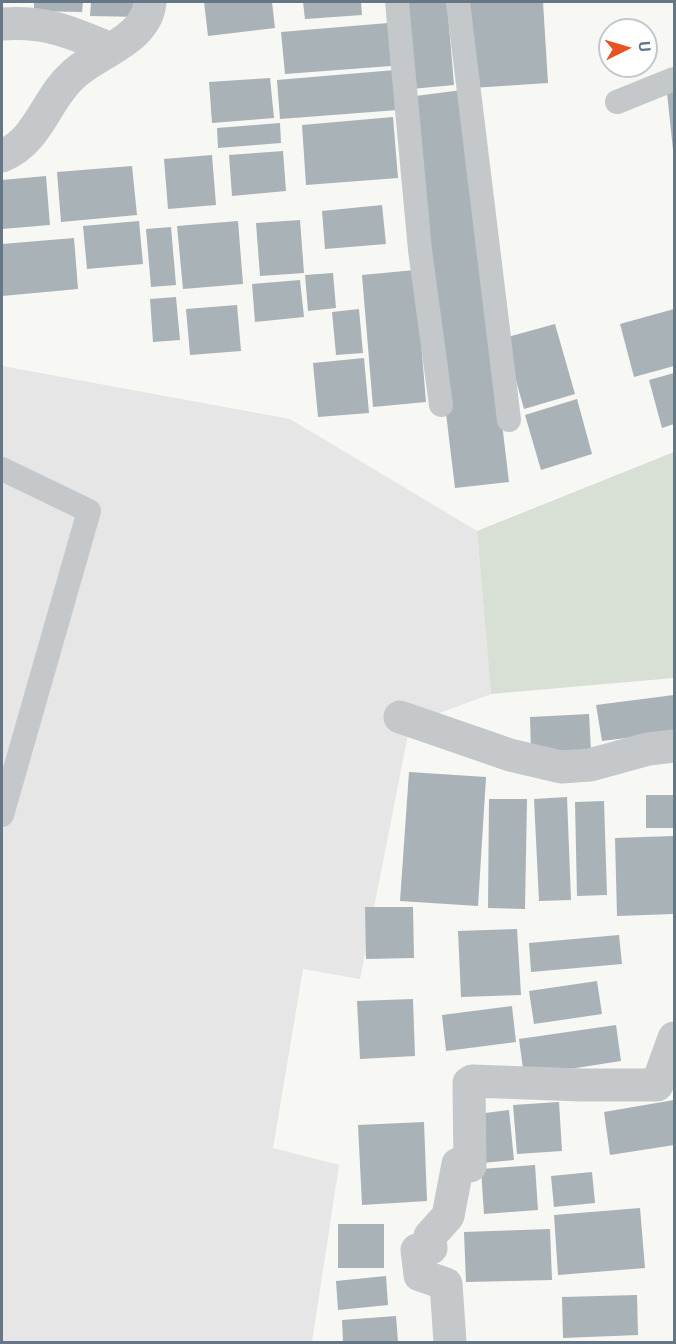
<!DOCTYPE html>
<html>
<head>
<meta charset="utf-8">
<style>
  body { margin:0 }
  #map { position:relative; width:676px; height:1344px; overflow:hidden; background:#f7f7f4; font-family:Roboto,sans-serif }
  canvas { display:block }
  .frame { position:absolute; inset:0; border:3px solid #657786; pointer-events:none }
  .north { position:absolute; left:598px; top:18px; width:60px; height:60px; box-sizing:border-box; background:#fff; border:2px solid #c1c9cf; border-radius:50%; rotate:85deg; font-size:16px; font-weight:700; line-height:24px; text-align:center; color:#657786 }
  .north::after { content:''; display:block; margin:auto; width:21px; height:27px; background:#e95222; clip-path:polygon(50% 0,100% 100%,50% 72%,0 100%) }
</style>
</head>
<body>
<div id="map">
<canvas width="676" height="1344"></canvas>
<div class="frame"></div>
<div class="north">U</div>
</div>
<script>
const c = document.querySelector('canvas').getContext('2d');
c.lineJoin = 'round';
function fill(path, color) {
  c.fillStyle = color;
  c.fill(path, 'evenodd');
}
function stroke(path, color, width, dash) {
  c.strokeStyle = color;
  c.lineWidth = width;
  c.lineCap = dash ? 'butt' : 'round';
  c.setLineDash(dash || []);
  c.stroke(path);
}
fill(new Path2D(`
  M 2,366 L 290,419 L 477,531 L 491,694 L 410,724 L 360,979 L 303,969 L 273,1148 L 339,1165 L 312,1342 L 2,1342 Z`), '#e5e6e5');
fill(new Path2D(`
  M 674,452 L 674,678 L 491,694 L 477,531 Z`), '#d8dfd5');
fill(new Path2D(`
  M 34,2 L 83,2 L 82,12 L 34,11 Z
  M 91,2 L 142,2 L 142,17 L 90,16 Z
  M 204,2 L 272,2 L 275,28 L 208,36 Z
  M 303,2 L 361,2 L 362,15 L 305,19 Z
  M 404,2 L 447,2 L 454,85 L 411,89 Z
  M 466,2 L 543,2 L 548,83 L 472,88 Z
  M 388,23 L 391,66 L 285,74 L 281,32 Z
  M 395,70 L 398,110 L 280,119 L 277,80 Z
  M 270,78 L 274,118 L 212,123 L 209,82 Z
  M 462,90 L 509,482 L 455,488 L 408,97 Z
  M 674,92 L 674,150 L 673,150 L 667,93 Z
  M 393,117 L 398,178 L 306,185 L 302,125 Z
  M 280,123 L 281,143 L 218,148 L 217,128 Z
  M 283,151 L 286,191 L 232,196 L 229,155 Z
  M 212,155 L 216,205 L 168,209 L 164,159 Z
  M 132,166 L 137,215 L 61,222 L 57,172 Z
  M 46,176 L 50,225 L 2,229 L 2,180 Z
  M 382,205 L 386,244 L 325,249 L 322,211 Z
  M 300,220 L 304,273 L 260,276 L 256,223 Z
  M 139,221 L 143,264 L 87,269 L 83,226 Z
  M 238,221 L 243,284 L 183,289 L 177,226 Z
  M 171,227 L 176,285 L 151,287 L 146,229 Z
  M 74,238 L 78,289 L 2,296 L 2,244 Z
  M 415,270 L 426,402 L 373,407 L 362,275 Z
  M 333,273 L 336,308 L 308,311 L 305,275 Z
  M 300,280 L 304,317 L 255,322 L 252,284 Z
  M 176,297 L 180,340 L 153,342 L 150,299 Z
  M 237,305 L 241,351 L 190,355 L 186,309 Z
  M 359,309 L 363,353 L 336,355 L 332,312 Z
  M 674,309 L 674,366 L 634,377 L 620,324 Z
  M 555,324 L 575,394 L 524,409 L 504,338 Z
  M 364,358 L 369,413 L 318,417 L 313,363 Z
  M 674,373 L 674,424 L 662,428 L 649,380 Z
  M 577,399 L 592,454 L 541,470 L 525,415 Z
  M 674,695 L 674,732 L 602,741 L 596,705 Z
  M 589,714 L 591,750 L 531,753 L 530,717 Z
  M 409,772 L 486,777 L 478,906 L 400,901 Z
  M 646,795 L 674,795 L 674,828 L 646,828 Z
  M 567,797 L 571,900 L 539,901 L 534,799 Z
  M 489,799 L 527,799 L 525,909 L 488,908 Z
  M 604,801 L 607,895 L 577,896 L 575,802 Z
  M 674,836 L 674,914 L 617,916 L 615,838 Z
  M 365,907 L 413,907 L 414,958 L 366,959 Z
  M 517,929 L 521,995 L 461,997 L 458,931 Z
  M 619,935 L 622,964 L 531,972 L 529,943 Z
  M 597,981 L 602,1014 L 534,1024 L 529,991 Z
  M 413,999 L 415,1056 L 360,1059 L 357,1001 Z
  M 512,1006 L 516,1042 L 446,1051 L 442,1015 Z
  M 616,1025 L 621,1061 L 524,1076 L 519,1039 Z
  M 674,1100 L 674,1145 L 610,1155 L 604,1112 Z
  M 559,1102 L 562,1151 L 517,1154 L 513,1105 Z
  M 509,1110 L 514,1160 L 482,1163 L 477,1114 Z
  M 424,1122 L 427,1201 L 362,1205 L 358,1125 Z
  M 535,1165 L 538,1210 L 484,1214 L 481,1169 Z
  M 592,1172 L 595,1203 L 554,1207 L 551,1176 Z
  M 640,1208 L 645,1268 L 558,1275 L 554,1215 Z
  M 338,1224 L 384,1224 L 384,1268 L 338,1268 Z
  M 550,1229 L 552,1280 L 466,1282 L 464,1232 Z
  M 386,1276 L 388,1305 L 338,1310 L 336,1281 Z
  M 637,1295 L 638,1335 L 563,1338 L 562,1297 Z
  M 396,1316 L 398,1342 L 343,1342 L 342,1320 Z`), '#a9b2b7');
stroke(new Path2D(`
  M 397,2 L 420,250 L 441,405
  M 458,2 L 509,420
  M 617,102 L 674,79
  M 2,469 L 89,511 L 2,815`), '#c4c8cb', 24);
stroke(new Path2D(`
  M 2,24 C 47,21 70,32 111,49
  M 2,156 C 39,141 45,100 73,75 C 97,52 147,40 150,2
  M 400,717 L 510,755 L 561,767 L 590,765 L 648,749 L 674,746
  M 450,1342 L 446,1284 L 420,1275 L 417,1250 L 431,1248 L 430,1236 L 448,1216 L 458,1164 L 470,1166 L 469,1083 L 472,1081 L 582,1085 L 657,1085 L 674,1038`), '#c4c8cb', 33);
</script>
</body>
</html>
